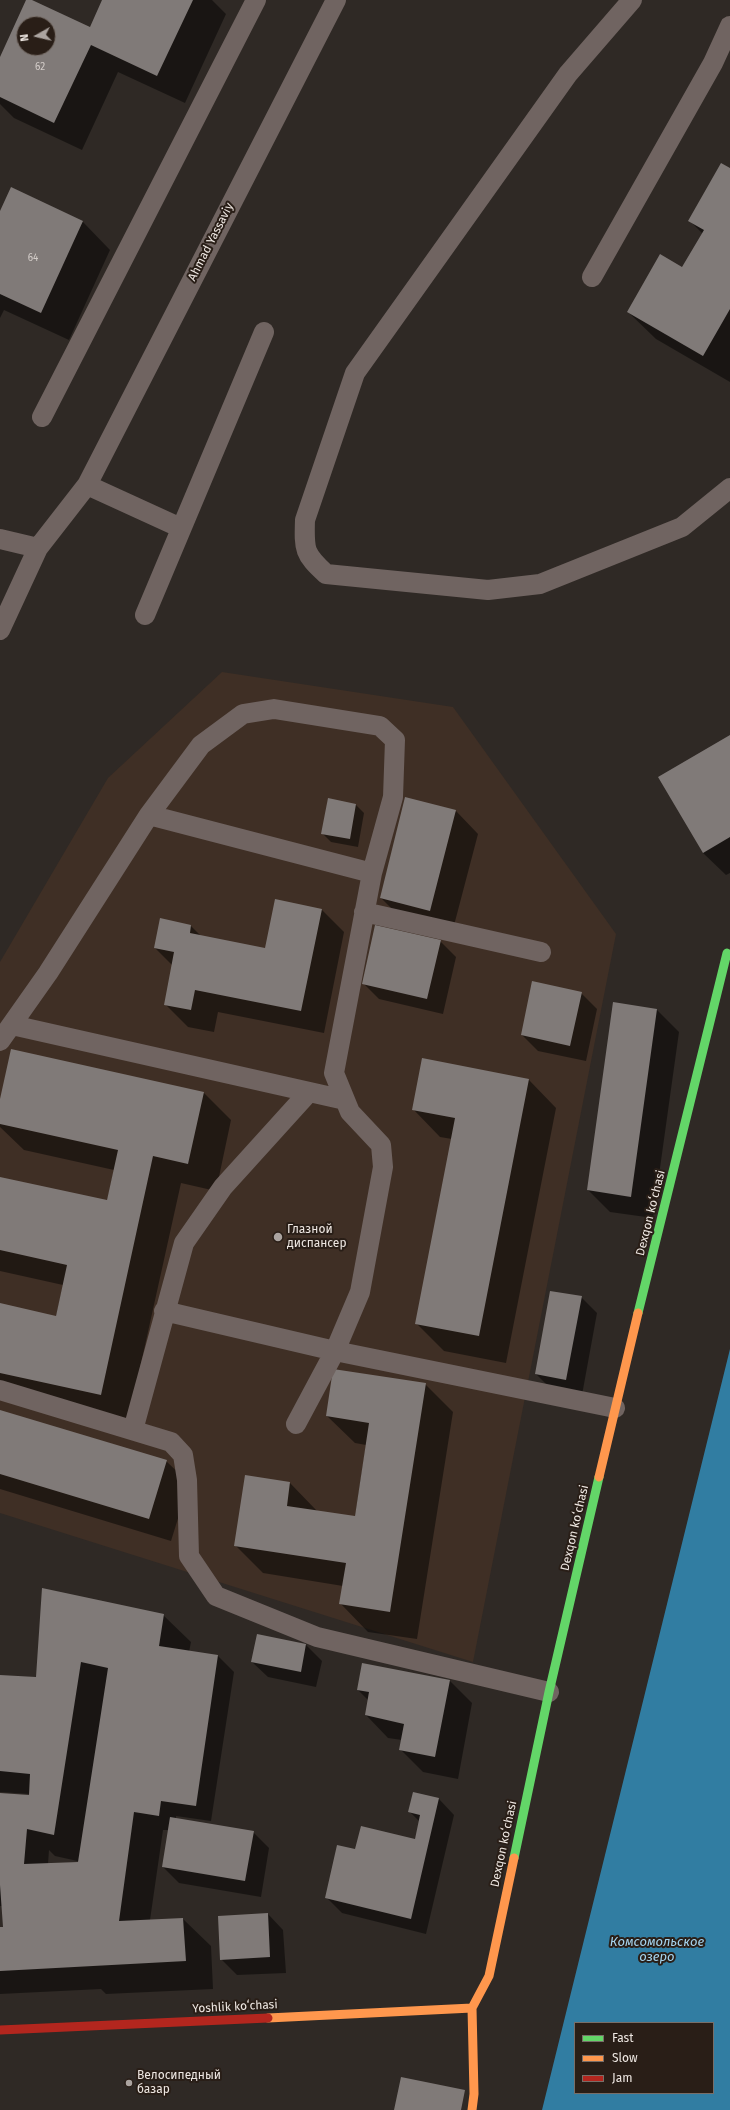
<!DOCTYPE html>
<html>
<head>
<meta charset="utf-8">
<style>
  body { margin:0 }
  #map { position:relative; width:730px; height:2110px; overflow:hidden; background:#2f2925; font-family:"Fira Sans",sans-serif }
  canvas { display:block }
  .legend { position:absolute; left:574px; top:2022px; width:140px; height:72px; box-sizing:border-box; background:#291e17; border:1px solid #786e68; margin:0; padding:5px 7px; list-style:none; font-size:12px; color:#eee7e2 }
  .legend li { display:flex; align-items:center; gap:8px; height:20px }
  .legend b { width:20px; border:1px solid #786e68 }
  .north { position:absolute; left:16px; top:16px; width:40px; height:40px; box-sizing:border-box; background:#291e17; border:1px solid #786e68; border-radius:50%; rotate:262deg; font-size:11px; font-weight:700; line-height:16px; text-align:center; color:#eee7e2 }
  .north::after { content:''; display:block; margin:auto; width:14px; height:18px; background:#aba4a0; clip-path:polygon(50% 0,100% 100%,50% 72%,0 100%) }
</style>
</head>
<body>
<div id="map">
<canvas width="730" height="2110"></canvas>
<ul class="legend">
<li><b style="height:5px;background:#63d668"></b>Fast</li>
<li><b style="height:5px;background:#ff974d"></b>Slow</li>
<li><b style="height:5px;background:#b3261e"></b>Jam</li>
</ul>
<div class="north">N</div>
</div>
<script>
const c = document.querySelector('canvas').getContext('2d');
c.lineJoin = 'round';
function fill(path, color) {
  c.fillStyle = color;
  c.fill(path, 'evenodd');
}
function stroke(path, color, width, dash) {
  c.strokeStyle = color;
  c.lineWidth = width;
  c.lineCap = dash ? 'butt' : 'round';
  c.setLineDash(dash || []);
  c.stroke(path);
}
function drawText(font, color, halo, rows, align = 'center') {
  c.font = font + ' "Fira Sans",sans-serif';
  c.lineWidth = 4;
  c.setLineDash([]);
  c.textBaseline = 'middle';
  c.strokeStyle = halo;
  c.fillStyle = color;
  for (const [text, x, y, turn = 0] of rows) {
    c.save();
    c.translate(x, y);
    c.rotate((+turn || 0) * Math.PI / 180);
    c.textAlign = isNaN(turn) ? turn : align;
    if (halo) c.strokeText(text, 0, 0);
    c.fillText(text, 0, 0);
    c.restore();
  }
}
fill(new Path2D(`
  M 222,672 L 453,707 L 616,934 L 473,1662 L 0,1513 L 0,962 L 108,778 Z`), '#3f2f25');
fill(new Path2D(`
  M 730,1349 L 730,2110 L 542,2110 ZM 575,2023 L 713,2023 L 713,2093 L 575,2093 Z`), '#317da2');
fill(new Path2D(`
  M 27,0 L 90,28 L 104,0 L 212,0 L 226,14 L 185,103 L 118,72 L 82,150 L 14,118 L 0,104 L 0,60 ZM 24,24 L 48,24 L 48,48 L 24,48 Z
  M 730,169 L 730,382 L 656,339 L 628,312 L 683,268 L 703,234 L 690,221 Z
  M 12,188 L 83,222 L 110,250 L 69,340 L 4,310 L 0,318 L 0,213 Z
  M 730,736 L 730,873 L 726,875 L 703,853 Z
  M 328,800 L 356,805 L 364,813 L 358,847 L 331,842 L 323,834 Z
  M 456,811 L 478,834 L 452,933 L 403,920 L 381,898 Z
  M 321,909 L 344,932 L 324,1033 L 218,1012 L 214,1032 L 188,1027 L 165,1004 L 173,966 L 155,948 L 191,926 L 202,937 L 266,949 Z
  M 440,941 L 456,957 L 443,1014 L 379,999 L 363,983 Z
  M 581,993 L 597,1009 L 586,1061 L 538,1051 L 522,1035 Z
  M 656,1009 L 679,1032 L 653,1218 L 610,1212 L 588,1190 Z
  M 529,1080 L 556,1108 L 506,1363 L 444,1351 L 416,1323 L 452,1139 L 440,1137 L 413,1109 Z
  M 204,1093 L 231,1120 L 216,1191 L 181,1183 L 128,1422 L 0,1390 L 0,1304 L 56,1317 L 63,1285 L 0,1271 L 0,1178 L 107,1201 L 114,1170 L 24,1150 L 0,1127 L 0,1104 Z
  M 581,1297 L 597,1313 L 582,1395 L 552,1390 L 536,1374 Z
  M 425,1384 L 453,1412 L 417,1639 L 368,1632 L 341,1604 L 343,1586 L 263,1573 L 235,1545 L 290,1483 L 317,1511 L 355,1517 L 366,1445 L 355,1443 L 327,1416 Z
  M 0,1411 L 166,1461 L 189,1483 L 171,1541 L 0,1489 Z
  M 163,1615 L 191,1642 L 189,1652 L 218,1656 L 234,1672 L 211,1821 L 176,1816 L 176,1819 L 253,1832 L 269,1848 L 261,1897 L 179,1883 L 163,1867 L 169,1830 L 163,1830 L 150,1920 L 183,1919 L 211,1946 L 213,1989 L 106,1994 L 101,1989 L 0,1994 L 0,1928 L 4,1928 L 3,1906 L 0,1906 L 0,1794 L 28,1796 L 30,1794 L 0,1792 L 0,1676 L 36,1678 ZM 49,1850 L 55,1856 L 82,1862 L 48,1864 Z
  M 258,1635 L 306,1645 L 322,1661 L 316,1687 L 268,1677 L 252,1662 Z
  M 363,1664 L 450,1681 L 472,1703 L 458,1779 L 423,1772 L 400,1749 L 402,1740 L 388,1738 L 366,1715 L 369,1701 L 358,1690 Z
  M 439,1799 L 454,1815 L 426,1934 L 342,1913 L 326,1897 L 356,1850 L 415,1840 L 420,1822 L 410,1812 Z
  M 268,1914 L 283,1930 L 286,1973 L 237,1975 L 221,1959 Z`), '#0007');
fill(new Path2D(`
  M 26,0 L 32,0 L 90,27 L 102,0 L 193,0 L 157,76 L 91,45 L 54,123 L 0,97 L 0,57 ZM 24,24 L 48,24 L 48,48 L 24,48 Z
  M 721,163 L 730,168 L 730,309 L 703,356 L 627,312 L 660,254 L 682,267 L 704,230 L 688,221 Z
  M 11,187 L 83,221 L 41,313 L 0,294 L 0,211 Z
  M 730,735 L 730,837 L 703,853 L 658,777 Z
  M 405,797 L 456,810 L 430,911 L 380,898 Z
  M 328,798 L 356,804 L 350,839 L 321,834 Z
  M 275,899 L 322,909 L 301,1011 L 195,990 L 191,1010 L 164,1005 L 174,952 L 154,948 L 160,918 L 191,925 L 190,933 L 265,948 Z
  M 375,925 L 441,940 L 427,999 L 362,984 Z
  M 532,981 L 582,992 L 570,1046 L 521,1035 Z
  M 613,1002 L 657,1009 L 631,1197 L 587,1190 Z
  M 11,1049 L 204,1092 L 188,1164 L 153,1156 L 101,1395 L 0,1373 L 0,1303 L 56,1316 L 67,1265 L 0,1250 L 0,1177 L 107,1200 L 118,1150 L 0,1124 L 0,1099 Z
  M 422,1058 L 529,1079 L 479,1336 L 415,1324 L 455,1118 L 412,1110 Z
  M 550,1291 L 582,1296 L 566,1380 L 535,1374 Z
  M 333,1369 L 426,1383 L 390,1612 L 339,1604 L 346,1563 L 234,1546 L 245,1475 L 290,1482 L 287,1506 L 355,1516 L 369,1423 L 326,1416 Z
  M 0,1410 L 167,1460 L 149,1519 L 0,1474 Z
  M 42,1588 L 164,1614 L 159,1646 L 218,1655 L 196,1806 L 161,1801 L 159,1816 L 134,1812 L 119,1921 L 183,1918 L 186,1961 L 0,1971 L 0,1927 L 3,1927 L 0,1885 L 0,1793 L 29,1795 L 30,1774 L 0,1771 L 0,1675 L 36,1677 ZM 81,1662 L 108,1668 L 78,1862 L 24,1864 L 27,1829 L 54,1835 Z
  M 257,1634 L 306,1644 L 301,1672 L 251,1662 Z
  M 362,1663 L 450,1680 L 435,1757 L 399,1750 L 404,1724 L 365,1715 L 369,1692 L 357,1690 Z
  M 413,1792 L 439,1798 L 411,1919 L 325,1898 L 337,1845 L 355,1849 L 361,1826 L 415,1839 L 420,1815 L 408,1812 Z
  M 170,1817 L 254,1831 L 245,1881 L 162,1867 Z
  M 268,1913 L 270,1957 L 220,1960 L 218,1916 Z
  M 401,2077 L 465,2090 L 461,2110 L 394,2110 Z`), '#807a78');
stroke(new Path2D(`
  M 632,0 L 568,74 L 355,373 L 305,520 C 304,550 304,554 326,574 L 488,590 L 540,584 L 682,527 L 730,488
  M 592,277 L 713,63 L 730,26
  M 42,417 L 256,0
  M 87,485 L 181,528
  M 0,539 L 38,548 L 87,485 L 336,0
  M 145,615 L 264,332
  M 0,630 L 38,548
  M 149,815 L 372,873
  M 364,912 L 541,952
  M 12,1025 L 345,1100
  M 0,1041 L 48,973 L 149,815 L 201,745 L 243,714 L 274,709 L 380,726 L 395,740 L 393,797 L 372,873 L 334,1073 L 350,1112 L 381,1145 L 383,1167 L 360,1292 L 335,1351 L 296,1424
  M 164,1311 L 335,1351 L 615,1408
  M 0,1390 L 171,1442 L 183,1455 L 187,1480 L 189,1556 L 216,1596 L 317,1637 L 549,1692
  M 133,1430 L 184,1243 L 223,1187 L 309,1092`), '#706461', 20);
stroke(new Path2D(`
  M 638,1313 L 727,953
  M 514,1858 L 549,1692 L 599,1477`), '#63d668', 9);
stroke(new Path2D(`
  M 599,1477 L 638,1313
  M 268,2018 L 472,2008
  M 472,2110 L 474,2094 L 472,2008 L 489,1976 L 514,1858`), '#ff974d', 9);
stroke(new Path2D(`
  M 0,2030 L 268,2018`), '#b3261e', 9);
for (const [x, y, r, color] of [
  [278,1237,5,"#aba4a0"],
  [129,2083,4,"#aba4a0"]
]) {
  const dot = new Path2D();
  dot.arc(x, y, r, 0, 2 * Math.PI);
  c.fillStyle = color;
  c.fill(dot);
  stroke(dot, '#291e17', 1.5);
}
drawText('10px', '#d2ccc8', null, [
  ["62",40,67],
  ["64",33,258]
]);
drawText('12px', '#eee7e2', '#291e17', [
  ["Ahmad Yassaviy",211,242,-63],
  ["Dexqon koʻchasi",651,1213,-76],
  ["Dexqon koʻchasi",575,1528,-77],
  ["Dexqon koʻchasi",504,1844,-78],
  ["Yoshlik koʻchasi",235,2007,-3]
]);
drawText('12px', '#eee7e2', '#291e17', [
  ["Глазной",287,1230],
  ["диспансер",287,1244],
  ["Велосипедный",137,2076],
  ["базар",137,2090]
], 'left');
drawText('italic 13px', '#a5d4ef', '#291e17', [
  ["Комсомольское",657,1942],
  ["озеро",657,1957]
]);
</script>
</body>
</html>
